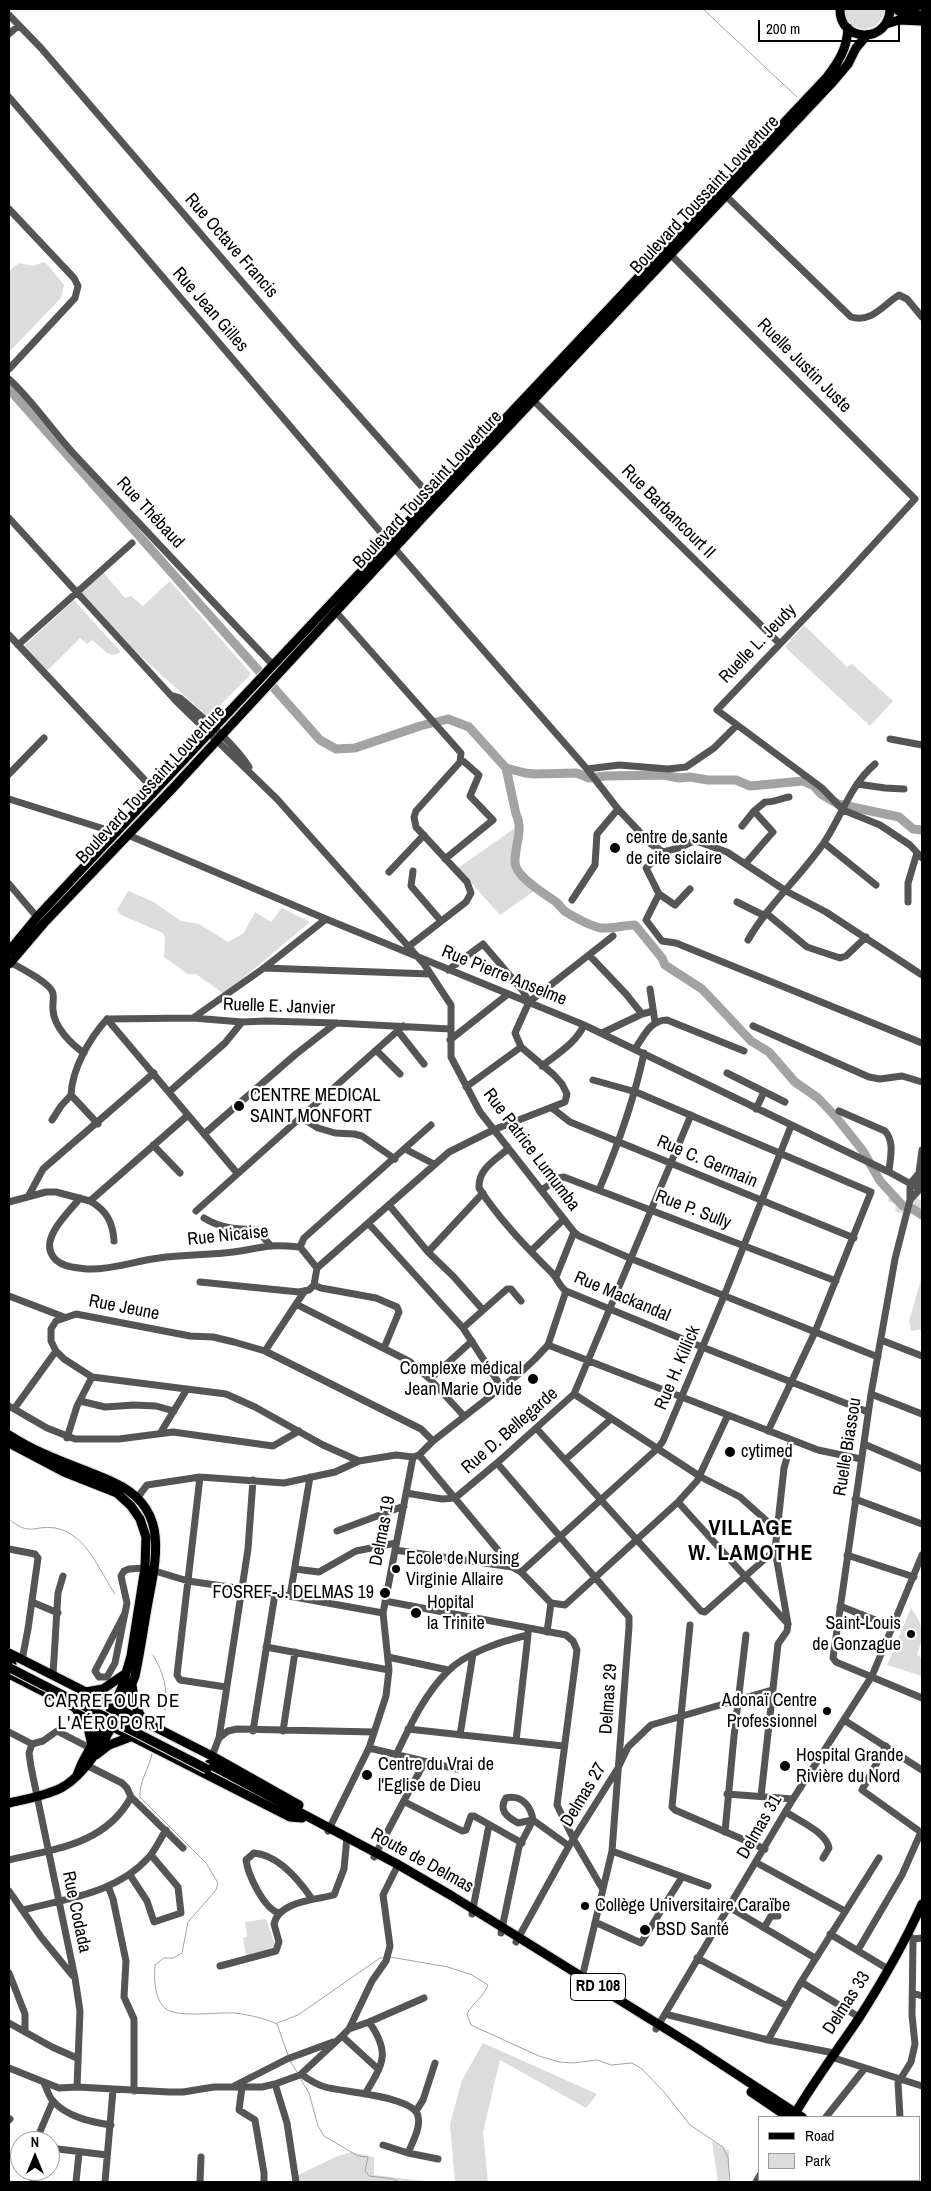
<!DOCTYPE html>
<html>
<head>
<meta charset="utf-8">
<style>
  body { margin:0 }
  #map { position:relative; width:931px; height:2191px; overflow:hidden; background:#fff; font-family:"Archivo Narrow",sans-serif }
  canvas { display:block }
  .frame { position:absolute; inset:0; border:10px solid #000; pointer-events:none }
  .legend { position:absolute; left:758px; top:2116px; width:162px; height:65px; box-sizing:border-box; background:#fff; border:1px solid #999; margin:0; padding:6px 9px; list-style:none; font-size:15px; color:#000 }
  .legend li { display:flex; align-items:center; gap:10px; height:25px }
  .legend b { width:25px; border:1px solid #999 }
  .north { position:absolute; left:10px; top:2131px; width:50px; height:50px; box-sizing:border-box; background:#fff; border:1px solid #999; border-radius:50%; rotate:0deg; font-size:14px; font-weight:700; line-height:20px; text-align:center; color:#000 }
  .north::after { content:''; display:block; margin:auto; width:18px; height:22px; background:#000; clip-path:polygon(50% 0,100% 100%,50% 72%,0 100%) }
  .scale { position:absolute; left:758px; top:20px; width:142px; height:22px; box-sizing:border-box; border:2px solid #000; border-top:0; padding-left:6px; font-size:15px; line-height:18px; white-space:nowrap; color:#000; -webkit-text-stroke:4px #fff; paint-order:stroke }
</style>
</head>
<body>
<div id="map">
<canvas width="931" height="2191"></canvas>
<div class="frame"></div>
<ul class="legend">
<li><b style="height:6px;background:#000"></b>Road</li>
<li><b style="height:14px;background:#dcdcdc"></b>Park</li>
</ul>
<div class="north">N</div>
<div class="scale">200 m</div>
</div>
<script>
const c = document.querySelector('canvas').getContext('2d');
c.lineJoin = 'round';
function fill(path, color) {
  c.fillStyle = color;
  c.fill(path, 'evenodd');
}
function stroke(path, color, width, dash) {
  c.strokeStyle = color;
  c.lineWidth = width;
  c.lineCap = dash ? 'butt' : 'round';
  c.setLineDash(dash || []);
  c.stroke(path);
}
function drawText(font, color, halo, rows, align = 'center') {
  c.font = font + ' "Archivo Narrow",sans-serif';
  c.lineWidth = 4.5;
  c.setLineDash([]);
  c.textBaseline = 'middle';
  c.strokeStyle = halo;
  c.fillStyle = color;
  for (const [text, x, y, turn = 0] of rows) {
    c.save();
    c.translate(x, y);
    c.rotate((+turn || 0) * Math.PI / 180);
    c.textAlign = isNaN(turn) ? turn : align;
    if (halo) c.strokeText(text, 0, 0);
    c.fillText(text, 0, 0);
    c.restore();
  }
}
fill(new Path2D(`
  M 843,9 L 885,9 C 881,28 864,35 849,23 Z
  M 45,262 L 64,285 L 61,298 L 9,352 L 9,271 L 19,263 L 33,266 Z
  M 103,572 L 125,598 L 131,596 L 143,606 L 170,581 L 251,674 L 208,717 L 133,649 L 81,592 Z
  M 74,600 L 121,652 L 113,655 L 107,653 L 92,640 L 87,644 L 80,638 L 46,672 L 23,647 Z
  M 804,625 L 847,667 L 852,664 L 893,701 L 870,726 L 785,647 Z
  M 515,828 L 512,870 L 534,891 L 500,915 L 458,868 Z
  M 128,891 L 152,901 L 181,921 L 199,924 L 228,942 L 244,933 L 255,912 L 271,922 L 282,908 L 310,922 L 224,994 L 196,974 L 188,974 L 164,957 L 165,938 L 163,933 L 121,915 L 117,910 Z
  M 889,1195 L 910,1206 L 915,1197 L 922,1201 L 922,1217 L 918,1215 L 895,1212 L 896,1205 L 888,1201 Z
  M 922,1276 L 922,1329 L 911,1331 L 909,1321 Z
  M 911,1608 C 924,1627 925,1633 917,1655 L 922,1658 L 922,1676 L 887,1665 Z
  M 266,1919 L 276,1947 L 246,1956 L 243,1938 L 247,1937 L 245,1922 Z
  M 483,2043 L 597,2094 L 586,2108 L 500,2060 L 483,2132 L 488,2182 L 455,2182 L 450,2124 L 462,2080 Z
  M 712,2141 L 729,2151 L 729,2182 L 718,2182 Z
  M 351,2152 L 374,2157 L 374,2175 L 433,2182 L 299,2182 L 298,2175 L 338,2156 Z`), '#dcdcdc');
stroke(new Path2D(`
  M 703,9 L 797,97
  M 9,1519 C 31,1537 32,1525 55,1528 C 86,1533 100,1572 115,1594
  M 153,1655 C 164,1674 168,1688 165,1710
  M 152,1754 C 149,1768 139,1782 140,1797 L 206,1863 L 218,1883 L 216,1890 L 188,1922 L 182,1953 L 173,1958 L 164,1958 L 155,1965 C 154,1978 154,2000 166,2009 C 179,2018 217,2012 235,2013 C 250,2015 263,2018 277,2024 L 288,2055
  M 390,1957 L 448,1967 L 472,1975 L 488,1985 C 483,1998 473,2002 467,2014 L 471,2025 L 539,2056 L 559,2062 L 573,2063 L 597,2060 L 611,2065 L 632,2063 L 642,2069 L 665,2093 L 690,2125 L 723,2147 L 728,2158 L 730,2182
  M 277,2023 L 298,2015 L 380,1958 L 384,1958
  M 290,2061 L 297,2072
  M 300,2078 L 309,2093 L 318,2126 L 324,2136 L 358,2156 L 368,2157 L 365,2171 L 369,2176 L 393,2179 L 400,2182`), '#a3a3a3', 1);
stroke(new Path2D(`
  M 9,389 L 320,740 L 336,749 L 355,748 L 420,726 L 448,719 L 469,727 L 506,768 L 525,773 L 535,774 L 577,773 L 589,778 L 606,776 L 664,775 L 679,778 L 690,777 L 708,780 L 736,780 L 750,786 L 803,781 L 814,786 L 821,794 L 838,804 L 899,817 L 913,829 L 922,830
  M 506,768 L 516,814 C 524,830 514,847 515,863 C 516,877 545,894 556,902 C 560,905 562,910 566,912 C 576,918 591,926 601,928 C 613,929 624,925 635,925 L 662,958 L 665,965 L 702,989 L 751,1041 L 769,1052 L 795,1082 L 818,1098 L 836,1117 L 863,1151 L 880,1181 L 903,1206
  M 913,1209 L 922,1215`), '#a3a3a3', 9);
const major = new Path2D(`
  M 840,9 C 839,43 889,44 890,9
  M 896,9 L 900,12 L 920,15
  M 886,24 L 899,20 L 922,21
  M 9,951 L 37,917 L 210,732 L 827,77 C 839,61 847,49 848,28
  M 9,964 L 44,923 L 173,788 L 426,514 L 831,84 L 848,64 L 856,48 L 867,35
  M 9,1435 C 43,1457 77,1466 113,1482 C 171,1508 156,1558 147,1608 C 143,1631 140,1653 135,1676 C 123,1709 93,1771 61,1788 C 45,1796 26,1799 9,1803
  M 9,1443 L 64,1472 L 117,1493 L 131,1506 L 140,1519 L 146,1537 L 145,1568 L 131,1656 L 122,1687 L 114,1705 L 82,1763 L 77,1775
  M 9,1653 L 212,1756 L 299,1805
  M 9,1662 L 12,1664
  M 9,1674 L 290,1817 L 302,1818
  M 132,1685 L 135,1705 L 144,1722
  M 86,1692 L 103,1689 L 125,1674
  M 76,1709 L 88,1728 L 92,1745
  M 96,1755 L 109,1745 L 133,1736
  M 209,1764 L 397,1864 L 452,1896 L 695,2047 L 802,2117
  M 751,2092 L 788,2117
  M 793,2117 C 813,2082 837,2051 859,2018 C 882,1982 904,1944 922,1904
  M 869,2180 L 872,2182
  M 879,2180 L 882,2182`);
stroke(major, '#dbdbdb', 11);
stroke(new Path2D(`
  M 9,15 L 41,48 L 298,347 L 431,497
  M 9,34 L 18,26
  M 9,97 L 389,542 L 587,769 L 618,809 L 651,844 L 663,852 C 668,850 670,850 675,849 C 683,848 688,842 696,841 L 727,852 L 786,891 L 826,912 L 922,975
  M 726,196 L 851,317 C 872,323 883,305 899,295 L 907,299 L 922,317
  M 9,209 L 74,278 L 78,286 L 75,298 L 9,369
  M 671,255 L 915,499 L 840,581 L 717,710 L 822,788 L 843,810 L 880,825 L 910,845 L 922,858
  M 9,379 C 33,401 51,429 74,454 C 140,524 206,595 273,665
  M 534,401 L 779,643
  M 9,518 L 176,701 L 277,799 L 424,964 L 451,1005 L 451,1057 L 480,1112 L 574,1232 L 579,1236 L 632,1259 L 878,1357
  M 336,612 L 461,753 L 460,762 L 416,811 L 414,817 L 416,827 L 467,882 L 471,893 L 466,902 L 408,947
  M 9,635 L 155,791
  M 18,645 L 132,543
  M 174,696 L 180,698 C 203,718 233,742 249,767
  M 890,739 L 922,745
  M 587,769 L 619,765 L 668,769 L 686,767 L 714,748 L 737,725
  M 9,774 L 44,738
  M 857,784 L 885,788 L 904,789
  M 9,799 L 117,833
  M 742,826 L 754,811
  M 128,835 L 326,919 L 584,1025 L 889,1172 L 922,1190
  M 824,843 L 876,885
  M 663,852 L 646,868 L 659,894 L 646,920 L 662,941 L 676,943 L 922,1043
  M 445,859 L 493,820 L 470,796 L 479,775 L 461,759
  M 745,864 C 755,853 763,843 773,832 L 754,811 L 765,802 C 773,803 781,798 789,797
  M 413,871 L 411,886 L 441,921
  M 389,872 L 424,835
  M 9,884 L 37,917
  M 659,894 L 675,905 L 690,889
  M 572,900 L 595,865 L 597,834 L 618,809
  M 737,902 L 763,915
  M 908,902 L 908,883 L 917,853
  M 766,913 L 807,947 L 840,958 L 846,956 L 866,937
  M 748,940 C 768,905 800,877 823,844 C 841,818 850,785 875,764
  M 590,956 L 626,994 L 642,1014
  M 10,962 C 20,968 47,981 52,991 C 55,996 52,1004 53,1010 C 54,1027 71,1044 84,1053
  M 264,968 L 430,974
  M 448,970 L 483,944 L 523,991 L 529,1002 L 515,1033 L 521,1047 L 466,1087
  M 650,989 L 655,1022
  M 529,1002 L 613,936
  M 193,1018 L 264,968 L 326,919
  M 107,1019 L 193,1018 L 242,1022 L 266,1021 L 336,1023 L 450,1029
  M 107,1019 L 237,1173
  M 753,1026 L 869,1077 L 880,1079 L 902,1076 L 922,1082
  M 398,1031 L 424,1064
  M 602,1033 L 642,1014 L 653,1011
  M 450,1040 L 508,994
  M 635,1049 C 644,1036 650,1020 667,1020 L 744,1051
  M 377,1051 L 400,1074
  M 542,1066 C 557,1054 576,1043 584,1025
  M 727,1073 L 785,1102
  M 593,1080 L 636,1092 L 871,1192 L 815,1332 L 768,1431
  M 169,1092 L 225,1043 L 242,1022
  M 552,1108 L 570,1122 L 854,1238
  M 756,1109 L 764,1092
  M 839,1111 L 885,1131 C 895,1142 890,1158 889,1172
  M 302,1118 L 318,1128 L 335,1133 L 354,1134 L 362,1136 L 395,1159
  M 52,1120 L 61,1106 L 71,1095
  M 98,1124 L 71,1095 C 72,1069 89,1039 107,1019
  M 204,1134 L 296,1054 L 336,1023
  M 153,1145 L 180,1173
  M 405,1149 L 434,1164
  M 508,1149 C 495,1160 478,1169 479,1188 C 499,1219 526,1247 552,1273 C 558,1279 559,1286 566,1291 L 702,1347 L 868,1412
  M 919,1173 L 910,1184 L 910,1200 L 895,1259 L 871,1394 L 833,1658 L 836,1662 L 922,1698
  M 542,1190 L 558,1178 L 564,1177 L 836,1281
  M 599,1190 C 618,1145 634,1101 644,1053
  M 29,1195 L 43,1169 L 154,1073
  M 80,1198 C 70,1211 43,1235 51,1253 C 57,1267 75,1268 88,1269 C 112,1270 135,1261 159,1258 C 181,1255 203,1255 224,1253 C 239,1252 254,1248 270,1246 C 279,1245 290,1246 300,1247 L 304,1238 L 431,1125
  M 910,1200 L 920,1189 L 919,1173 L 922,1150
  M 90,1201 C 106,1210 113,1222 114,1241
  M 9,1202 L 46,1192 L 56,1192 L 90,1201 L 187,1116
  M 389,1205 L 428,1252 L 453,1276 L 483,1310
  M 196,1211 L 403,1026
  M 204,1218 C 222,1229 237,1229 257,1230 L 271,1246
  M 368,1223 L 463,1328 L 502,1388
  M 300,1247 L 317,1268
  M 531,1251 L 564,1219
  M 428,1252 L 483,1193
  M 556,1277 L 574,1232
  M 200,1282 L 299,1292 L 309,1290 L 314,1285 L 321,1288 L 376,1298 L 397,1307 L 399,1312 L 384,1348
  M 314,1285 L 317,1268 L 449,1152 L 493,1130 L 565,1102 L 567,1094 L 562,1084 L 554,1075 L 521,1047
  M 9,1296 L 64,1317
  M 296,1304 L 409,1361 L 430,1379 L 464,1416
  M 463,1328 L 507,1289 L 511,1289 L 521,1301
  M 881,1340 L 922,1356
  M 548,1345 L 818,1450 L 861,1459
  M 265,1351 L 304,1292
  M 430,1379 L 472,1341
  M 574,1394 L 701,1477 L 740,1497 L 777,1530
  M 871,1394 L 922,1414
  M 80,1401 L 105,1407 L 134,1405 L 156,1406 L 174,1411
  M 9,1406 L 47,1428 L 75,1439 L 119,1439 L 173,1432 L 273,1446 L 299,1431
  M 14,1409 L 56,1351
  M 537,1429 L 701,1611 L 705,1612 L 775,1550
  M 161,1432 L 187,1389
  M 67,1438 L 77,1406 L 92,1377
  M 864,1444 L 922,1469
  M 419,1455 L 512,1567 L 521,1572 L 551,1603
  M 565,1460 L 611,1419
  M 359,1461 L 323,1445 L 255,1407 L 226,1394 L 92,1377 L 64,1359 L 56,1351 L 51,1341 L 51,1329 L 56,1321 L 76,1314 L 190,1336 L 213,1337 L 234,1342 L 265,1351 L 421,1429 L 433,1441
  M 497,1463 L 629,1617 L 629,1627 L 612,1851 L 581,1982
  M 200,1477 L 177,1675 L 180,1680 L 226,1687
  M 406,1493 L 442,1499 L 455,1498 L 497,1463 L 574,1394 L 691,1115
  M 137,1498 L 147,1485 L 200,1477 L 284,1483 L 335,1472 L 359,1461 L 396,1455 L 413,1457 L 419,1455 L 433,1441 L 520,1373 L 535,1359 L 548,1345 L 566,1291
  M 855,1499 L 922,1524
  M 678,1502 L 788,1624
  M 337,1531 L 404,1506
  M 9,1549 L 35,1554 L 38,1558 L 28,1629 L 22,1660
  M 395,1550 L 512,1567
  M 847,1555 L 914,1577
  M 295,1569 L 319,1572 L 356,1551 L 396,1543
  M 521,1572 L 658,1448 L 663,1441 L 724,1296 L 791,1126
  M 290,1596 L 310,1477
  M 385,1601 L 566,1635 L 573,1641 L 577,1650 L 557,1805 L 574,1840 L 602,1888
  M 32,1602 L 58,1613
  M 551,1603 L 565,1605 L 678,1502 L 697,1481 L 728,1415
  M 840,1606 L 893,1627
  M 125,1613 L 95,1671 L 99,1677 L 107,1677 L 115,1663 L 127,1603 L 121,1576 L 124,1571 L 129,1569 L 145,1568 L 188,1581 L 272,1593 L 383,1613
  M 690,1625 L 672,1807 L 675,1810 L 765,1849
  M 547,1632 L 551,1603
  M 266,1647 L 389,1670
  M 388,1657 L 448,1670
  M 53,1675 L 58,1593 L 63,1576
  M 844,1720 L 922,1770
  M 408,1729 L 563,1746
  M 253,1731 L 275,1594
  M 283,1731 L 295,1652
  M 9,1732 L 32,1744
  M 460,1735 L 473,1654
  M 219,1738 L 228,1731 L 237,1729 L 374,1732
  M 516,1741 L 528,1635
  M 32,1744 L 29,1753 L 31,1767 L 75,1978 L 80,2011 L 77,2087
  M 32,1744 L 43,1741 L 57,1731 L 90,1748
  M 886,1746 L 862,1790 L 922,1833
  M 369,1748 L 457,1769
  M 396,1755 C 410,1726 424,1695 447,1672 C 465,1653 502,1641 528,1635 L 528,1629
  M 212,1756 L 219,1738 L 248,1549 L 253,1480
  M 82,1763 L 122,1783 L 127,1788 L 131,1797 L 183,1848
  M 727,1794 L 793,1799
  M 761,1796 L 778,1644 L 787,1631 L 788,1624 L 775,1550 L 784,1468 L 792,1440
  M 405,1802 L 462,1831 L 466,1830 L 471,1816 L 474,1816 L 522,1843
  M 786,1812 C 799,1821 826,1832 829,1848 L 823,1858
  M 533,1820 L 518,1823 C 507,1817 498,1810 506,1798 C 521,1794 531,1806 533,1820 L 569,1846
  M 328,1831 L 369,1748 L 386,1696 L 389,1670 L 383,1613 L 413,1457
  M 725,1832 L 734,1736 L 746,1635
  M 612,1851 L 708,1886
  M 374,1857 L 424,1763
  M 9,1860 C 55,1849 106,1844 131,1797
  M 757,1863 L 845,1911
  M 130,1875 L 147,1901 L 154,1922 L 181,1913 L 178,1887 L 151,1855
  M 108,1886 L 113,1899 L 126,1961 L 124,1997 L 134,2019 L 134,2091
  M 9,1891 L 41,1937 L 73,1976
  M 729,1907 L 815,1958
  M 23,1910 C 68,1898 117,1893 149,1857 C 156,1849 160,1839 166,1830
  M 279,1913 C 264,1909 248,1875 246,1860 L 254,1853 C 279,1855 299,1880 312,1899
  M 472,1914 L 489,1825
  M 595,1922 L 641,1943 L 682,1877
  M 764,1928 L 771,1916 L 778,1916
  M 501,1933 L 519,1847 L 533,1820
  M 830,1934 L 888,1969
  M 910,1936 L 913,1939 L 922,1938
  M 516,1942 L 569,1846 L 618,1768 L 628,1747 L 651,1725 L 772,1690
  M 858,1950 L 902,1875 L 921,1832
  M 697,1958 L 787,2006
  M 220,1966 L 276,1951 L 279,1942 L 274,1924 C 279,1901 316,1900 334,1895 L 344,1869 L 347,1837
  M 9,1973 L 25,2014 L 25,2032
  M 801,1982 L 859,2017
  M 913,1993 L 922,1996
  M 665,2014 L 768,2040 L 834,2053
  M 9,2023 L 52,2047 L 77,2058
  M 349,2029 L 369,2022 L 424,1998
  M 656,2029 L 793,1799 L 872,1676 L 922,1555
  M 342,2036 L 378,2069
  M 768,2040 L 801,1982 L 879,1858
  M 831,2057 L 922,2086
  M 9,2068 L 59,2088 L 77,2087 L 169,2092 L 183,2092 L 214,2087 L 262,2087 L 275,2084 L 300,2075 L 342,2036 L 349,2029 L 372,1981 L 386,1961 L 390,1946 L 383,1895 L 398,1865
  M 301,2074 C 309,2080 315,2084 325,2087 C 342,2092 414,2096 418,2116 C 421,2128 412,2143 408,2153
  M 44,2083 C 47,2089 49,2097 53,2101 C 67,2117 91,2122 111,2125
  M 275,2084 L 287,2123 L 296,2182
  M 234,2086 L 287,2059 L 333,2042
  M 242,2087 L 239,2110 L 255,2120 L 264,2173 L 264,2182
  M 365,2094 C 383,2064 391,2053 369,2022
  M 416,2111 L 423,2100 L 435,2063
  M 826,2117 L 865,2068
  M 900,2117 L 898,2083 L 911,2062 L 915,2044 L 912,2015 L 913,1939
  M 9,2120 L 10,2119
  M 36,2141 L 53,2101
  M 383,2145 L 408,2153 L 438,2159
  M 50,2148 L 107,2155
  M 29,2171 L 34,2182
  M 903,2180 L 903,2182
  M 76,2182 L 79,2153
  M 105,2182 L 113,2090
  M 200,2182 L 201,2157
  M 756,2182 L 760,2175`), '#555', 7);
stroke(major, '#000', 9);
const majorBridge = new Path2D(`
  M 10,1668 L 207,1769`);
stroke(majorBridge, '#dbdbdb', 11, []);
stroke(majorBridge, '#000', 9);
for (const [x, y, r, color] of [
  [615,848,6,"#000"],
  [239,1106,6,"#000"],
  [533,1379,6,"#000"],
  [730,1452,6,"#000"],
  [396,1569,5,"#000"],
  [385,1593,6,"#000"],
  [416,1613,6,"#000"],
  [911,1634,5,"#000"],
  [827,1711,5,"#000"],
  [785,1766,6,"#000"],
  [367,1775,6,"#000"],
  [585,1906,5,"#000"],
  [645,1930,6,"#000"]
]) {
  const dot = new Path2D();
  dot.arc(x, y, r, 0, 2 * Math.PI);
  c.fillStyle = color;
  c.fill(dot);
  stroke(dot, '#fff', 2);
}
for (const [x, y, w] of [
  [598,1987,55]
]) {
  const box = new Path2D();
  box.roundRect(x - w / 2, y - 13.5, w, 27, 4);
  c.fillStyle = '#fff';
  c.fill(box);
  stroke(box, '#000', 1);
}
drawText('bold 16px', '#000', null, [
  ["RD 108",598,1987]
]);
drawText('18px', '#000', '#fff', [
  ["Boulevard Toussaint Louverture",705,195,-47],
  ["Rue Octave Francis",231,246,49],
  ["Rue Jean Gilles",210,310,49],
  ["Ruelle Justin Juste",804,366,45],
  ["Boulevard Toussaint Louverture",428,490,-47],
  ["Rue Barbancourt II",668,512,45],
  ["Rue Thébaud",150,513,47],
  ["Ruelle L. Jeudy",758,644,-46],
  ["Boulevard Toussaint Louverture",151,785,-47],
  ["Rue Pierre Anselme",504,976,22],
  ["Ruelle E. Janvier",279,1007,2],
  ["Rue Patrice Lumumba",531,1150,53],
  ["Rue C. Germain",707,1162,23],
  ["Rue P. Sully",693,1210,21],
  ["Rue Nicaise",228,1236,-6],
  ["Rue Mackandal",622,1297,23],
  ["Rue Jeune",124,1308,11],
  ["Rue H. Killick",678,1368,-67],
  ["Rue D. Bellegarde",510,1431,-41],
  ["Ruelle Biassou",848,1447,-81],
  ["Delmas 19",383,1531,-79],
  ["Delmas 29",609,1699,-86],
  ["Delmas 27",584,1795,-59],
  ["Delmas 31",760,1827,-60],
  ["Route de Delmas",422,1861,29],
  ["Rue Codada",76,1912,78],
  ["Delmas 33",847,2003,-57]
]);
drawText('18px', '#000', '#fff', [
  ["centre de sante",626,838],
  ["de cite siclaire",626,859],
  ["CENTRE MEDICAL",250,1096],
  ["SAINT MONFORT",250,1117],
  ["Complexe médical",522,1369,"right"],
  ["Jean Marie Ovide",522,1390,"right"],
  ["cytimed",741,1452],
  ["Ecole de Nursing",406,1559],
  ["Virginie Allaire",406,1580],
  ["FOSREF-J. DELMAS 19",374,1593,"right"],
  ["Hopital",427,1603],
  ["la Trinite",427,1624],
  ["Saint-Louis",901,1624,"right"],
  ["de Gonzague",901,1645,"right"],
  ["Adonaï Centre",817,1701,"right"],
  ["Professionnel",817,1722,"right"],
  ["Hospital Grande",796,1756],
  ["Rivière du Nord",796,1777],
  ["Centre du Vrai de",378,1765],
  ["l'Eglise de Dieu",378,1786],
  ["Collège Universitaire Caraïbe",595,1906],
  ["BSD Santé",656,1930]
], 'left');
c.letterSpacing = '1px';
drawText('19px', '#000', '#fff', [
  ["CARREFOUR DE",112,1702],
  ["L'AÉROPORT",112,1724]
]);
c.letterSpacing = '0px';
c.letterSpacing = '1px';
drawText('bold 22px', '#000', '#fff', [
  ["VILLAGE",751,1529],
  ["W. LAMOTHE",751,1554]
]);
c.letterSpacing = '0px';
</script>
</body>
</html>
